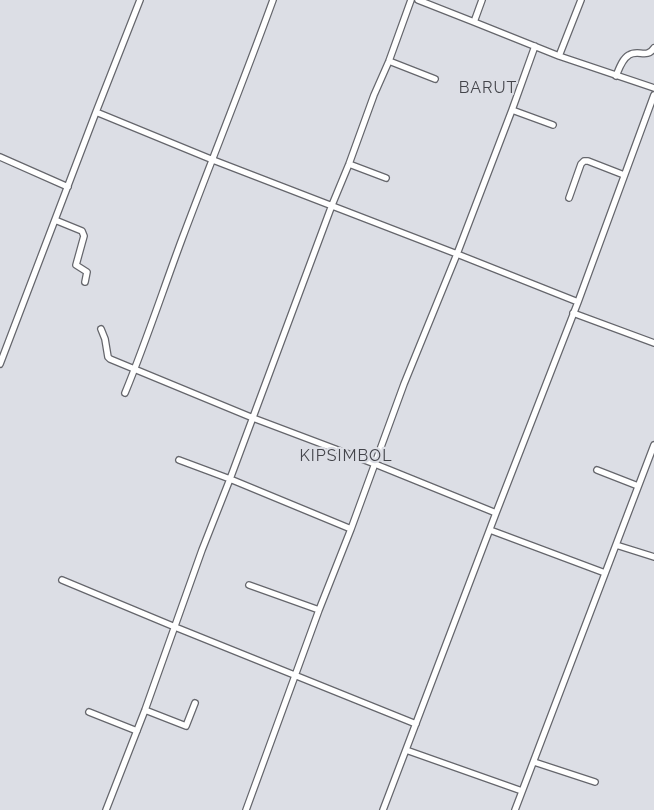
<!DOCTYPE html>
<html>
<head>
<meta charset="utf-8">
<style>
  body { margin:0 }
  canvas { display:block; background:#dcdee5 }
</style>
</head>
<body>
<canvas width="654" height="810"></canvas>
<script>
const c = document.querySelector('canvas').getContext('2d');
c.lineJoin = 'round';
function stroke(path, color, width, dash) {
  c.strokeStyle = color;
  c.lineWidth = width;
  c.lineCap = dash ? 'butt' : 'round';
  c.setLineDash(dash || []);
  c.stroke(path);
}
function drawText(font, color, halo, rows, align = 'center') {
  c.font = font + ' Raleway,sans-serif';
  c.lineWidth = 4.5;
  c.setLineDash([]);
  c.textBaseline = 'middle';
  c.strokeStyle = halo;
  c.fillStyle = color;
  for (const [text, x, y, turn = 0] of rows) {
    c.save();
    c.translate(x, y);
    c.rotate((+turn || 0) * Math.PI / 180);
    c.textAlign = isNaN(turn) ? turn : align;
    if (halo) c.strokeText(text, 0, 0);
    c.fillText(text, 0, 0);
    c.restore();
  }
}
const minor = new Path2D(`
  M 418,0 L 474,22
  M 482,0 L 474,22 L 559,56 L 654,88
  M 559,56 L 581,0
  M 389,61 L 435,79
  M 616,76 C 619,69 622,59 629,55 C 638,49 647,59 654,48
  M 512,110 L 553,125
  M 96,112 L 213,160 L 457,254 L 578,302
  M 0,157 L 68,187
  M 349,164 L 386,178
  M 569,198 L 581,164 L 584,161 L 588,161 L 624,175
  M 55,220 L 82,231 L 84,236 L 76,265 L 87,272 L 85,282
  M 573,313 L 654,343
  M 101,329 L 105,339 L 108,357 L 110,359 L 253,418 L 375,464 L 496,513
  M 0,364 L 96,112 L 140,0
  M 125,393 C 146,342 163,290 182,239 C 212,159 244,80 273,0
  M 179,460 L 230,479 L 351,529
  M 597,470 L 638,486
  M 490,530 L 605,573
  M 616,545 L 654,557
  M 62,580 L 175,627 L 416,724
  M 249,585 L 319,610
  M 145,710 L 186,726 L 195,703
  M 89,712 L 137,731
  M 406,750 L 522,791
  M 534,762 L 595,782
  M 106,810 L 145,710 L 202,550 L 230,479 L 332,205 L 349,164 L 374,95 L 389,61 L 411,0
  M 246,810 L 319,610 L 351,529 L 404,384 L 457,254 L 512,110 L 535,46
  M 383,810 L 496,513 L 578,302 L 654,95
  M 515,810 L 654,445`);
stroke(minor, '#65666c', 8);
stroke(minor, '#fff', 5.5);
c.letterSpacing = '1px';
drawText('16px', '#44454b', '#dcdee5', [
  ["BARUT",488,88],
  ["KIPSIMBOL",346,456]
]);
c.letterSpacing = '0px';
</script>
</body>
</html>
